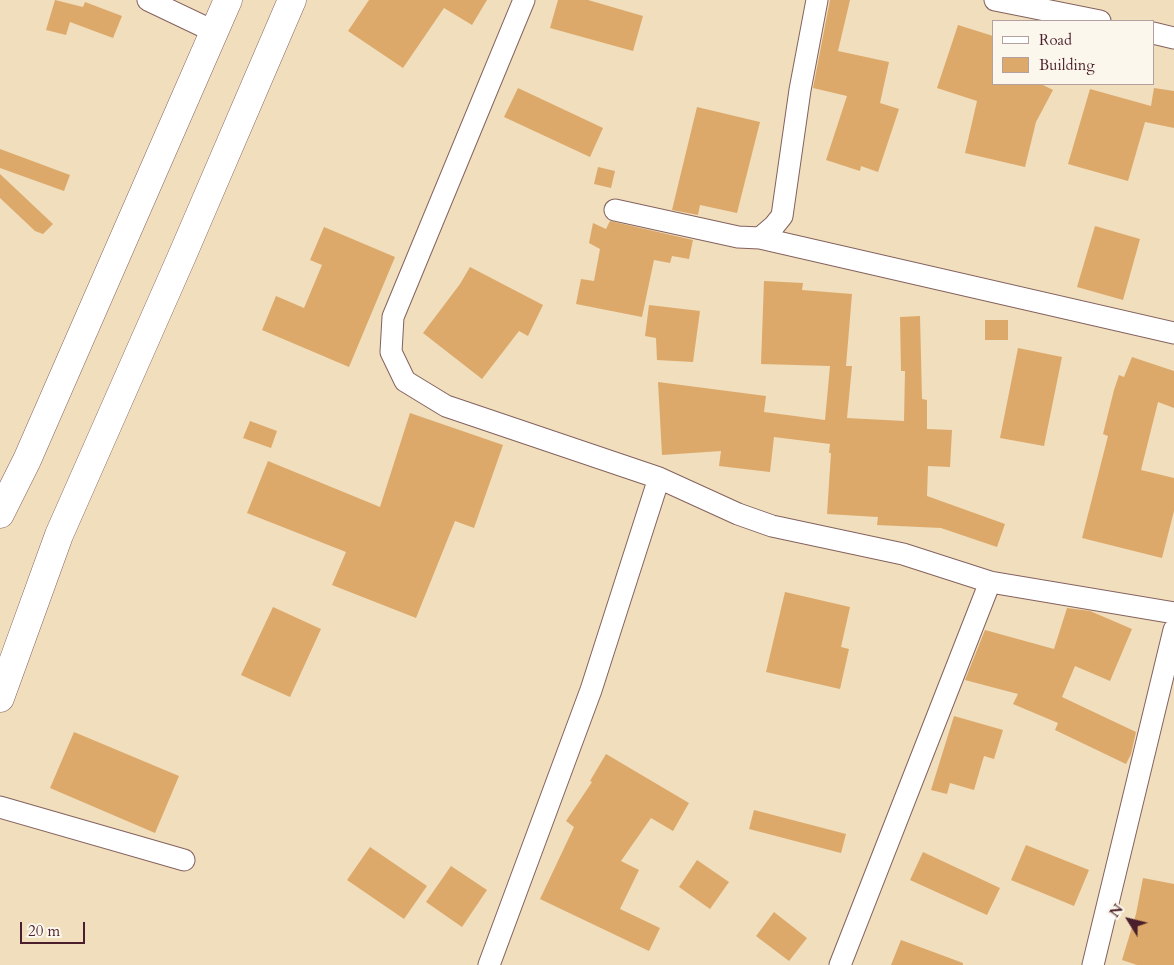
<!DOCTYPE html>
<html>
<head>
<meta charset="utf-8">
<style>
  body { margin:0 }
  #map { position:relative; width:1174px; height:965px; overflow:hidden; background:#f0debd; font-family:Cardo,serif }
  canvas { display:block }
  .legend { position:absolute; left:992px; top:20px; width:162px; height:65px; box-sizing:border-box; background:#fbf7ec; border:1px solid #b4a19f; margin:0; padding:6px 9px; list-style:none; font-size:15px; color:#4a1f2b }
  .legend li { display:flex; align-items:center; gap:10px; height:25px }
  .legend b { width:25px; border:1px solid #b4a19f }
  .north { position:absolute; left:1104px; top:895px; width:50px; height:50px; -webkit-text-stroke:4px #fbf7ec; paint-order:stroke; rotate:306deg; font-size:14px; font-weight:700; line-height:20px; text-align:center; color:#4a1f2b }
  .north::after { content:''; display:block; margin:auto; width:18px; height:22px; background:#4a1f2b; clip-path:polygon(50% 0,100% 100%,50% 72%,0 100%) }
  .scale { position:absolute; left:20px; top:922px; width:65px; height:22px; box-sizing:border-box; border:2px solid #4a1f2b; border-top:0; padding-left:6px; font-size:15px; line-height:18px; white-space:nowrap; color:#4a1f2b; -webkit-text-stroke:4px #fbf7ec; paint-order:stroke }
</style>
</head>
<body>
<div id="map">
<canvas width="1174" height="965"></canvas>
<ul class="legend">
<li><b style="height:6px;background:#fff"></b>Road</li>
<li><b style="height:14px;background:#dca96a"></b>Building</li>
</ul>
<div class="north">N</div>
<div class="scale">20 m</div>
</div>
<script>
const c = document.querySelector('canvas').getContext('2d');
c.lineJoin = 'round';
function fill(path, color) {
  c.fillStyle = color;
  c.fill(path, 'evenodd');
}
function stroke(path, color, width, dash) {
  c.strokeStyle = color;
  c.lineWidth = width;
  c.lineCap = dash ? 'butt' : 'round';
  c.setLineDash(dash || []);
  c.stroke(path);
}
fill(new Path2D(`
  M 55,0 L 83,7 L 85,2 L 122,16 L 113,38 L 70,22 L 66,35 L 46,30 Z
  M 369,0 L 487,0 L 472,25 L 444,8 L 403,68 L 348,31 Z
  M 558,0 L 588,0 L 643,16 L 633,51 L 550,28 Z
  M 830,0 L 850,0 L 838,51 L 889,62 L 880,103 L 899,109 L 878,172 L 861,166 L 860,171 L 826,160 L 847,96 L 813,88 Z
  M 958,25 L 993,36 L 993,84 L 1041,84 L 1053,90 L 1036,122 L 1025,167 L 965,153 L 977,101 L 937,88 Z
  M 518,88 L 603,128 L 590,157 L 504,117 Z
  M 1154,88 L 1174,91 L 1174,128 L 1145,122 L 1128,181 L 1068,164 L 1090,89 L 1151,106 Z
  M 697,107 L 760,122 L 737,213 L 700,205 L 698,215 L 672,210 Z
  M 0,149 L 70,175 L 64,191 L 0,168 Z
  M 598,167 L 615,171 L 611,188 L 594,184 Z
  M 0,174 L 53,224 L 43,234 L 35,231 L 0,198 Z
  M 610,221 L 693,240 L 689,259 L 672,256 L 670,263 L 654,260 L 642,317 L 576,304 L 581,279 L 594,281 L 600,249 L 589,243 L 593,223 L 606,229 Z
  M 1095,226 L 1140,239 L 1123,300 L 1077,287 Z
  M 324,227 L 395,257 L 349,367 L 262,330 L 276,296 L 304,308 L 322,265 L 310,260 Z
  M 470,267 L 543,305 L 528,336 L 519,331 L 482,379 L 423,333 L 460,284 Z
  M 764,281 L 803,283 L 802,290 L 852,294 L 846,366 L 852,366 L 847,418 L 904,421 L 905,371 L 901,371 L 900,317 L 920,316 L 922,399 L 927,400 L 927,429 L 952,430 L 950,467 L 928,466 L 927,496 L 1005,524 L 997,547 L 941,528 L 877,525 L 878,517 L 827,514 L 831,453 L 829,453 L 830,444 L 774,437 L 770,472 L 719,466 L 721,451 L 662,455 L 658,382 L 766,396 L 764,412 L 825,420 L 830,366 L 761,364 Z
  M 649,305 L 700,311 L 693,362 L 657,360 L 656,338 L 645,336 Z
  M 985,320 L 1008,320 L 1008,340 L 985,340 Z
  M 1018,348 L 1062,357 L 1044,446 L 1000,438 Z
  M 1132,357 L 1174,371 L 1174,408 L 1158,402 L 1141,470 L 1174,478 L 1174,511 L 1162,558 L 1082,538 L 1108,436 L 1103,434 L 1114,390 L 1119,375 L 1124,377 Z
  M 410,413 L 503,445 L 474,528 L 455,521 L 416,618 L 332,585 L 346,552 L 247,513 L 268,461 L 380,507 Z
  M 250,421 L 277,431 L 271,448 L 243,438 Z
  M 785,592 L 850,607 L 841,647 L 849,649 L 840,689 L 766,672 Z
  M 273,607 L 321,629 L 290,697 L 241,675 Z
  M 1067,608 L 1090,611 L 1132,629 L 1110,681 L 1075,666 L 1062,697 L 1136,732 L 1131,754 L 1126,764 L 1055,730 L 1058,723 L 1013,704 L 1018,694 L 965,680 L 985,630 L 1054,649 Z
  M 954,716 L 1003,730 L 994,759 L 984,756 L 974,790 L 950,783 L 947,794 L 931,790 Z
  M 74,732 L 179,776 L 155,833 L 50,788 Z
  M 606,754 L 689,803 L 673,831 L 651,818 L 621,861 L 639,870 L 620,909 L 660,928 L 649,951 L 540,899 L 574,827 L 566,821 L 592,782 L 590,781 Z
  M 754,810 L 846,834 L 841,853 L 749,829 Z
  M 1026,845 L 1089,870 L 1074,906 L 1011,880 Z
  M 370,847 L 427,886 L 404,919 L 347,880 Z
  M 923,852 L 1000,888 L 987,915 L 910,880 Z
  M 697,860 L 729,882 L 710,909 L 679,887 Z
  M 451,866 L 487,890 L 462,927 L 426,902 Z
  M 1143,878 L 1174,884 L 1174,965 L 1137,965 L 1122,960 L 1136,914 Z
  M 774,912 L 807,938 L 789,961 L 756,936 Z
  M 901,940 L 963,963 L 963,965 L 891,965 Z`), '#dca96a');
const minor = new Path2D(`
  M 148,0 L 213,31
  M 524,0 L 393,317 L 391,352 L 405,381 L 446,406 L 659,478 L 738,514 L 772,526 L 903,554 L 990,582 L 1174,613
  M 995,0 L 1100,21
  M 1153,33 L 1174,38
  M 615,210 L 738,237 L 760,238 L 774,226 L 782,216 L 800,90 L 817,0
  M 760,238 L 1174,333
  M 0,807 L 184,860
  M 489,965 L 591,690 L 659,478
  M 840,965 L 990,582
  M 1093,965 L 1174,630`);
const primary = new Path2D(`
  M 0,514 L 27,460 L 228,0
  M 0,698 L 59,535 L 182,256 L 292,0`);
stroke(minor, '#84625e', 23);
stroke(primary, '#84625e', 29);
stroke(minor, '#fff', 21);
stroke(primary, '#fff', 28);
</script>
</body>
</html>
